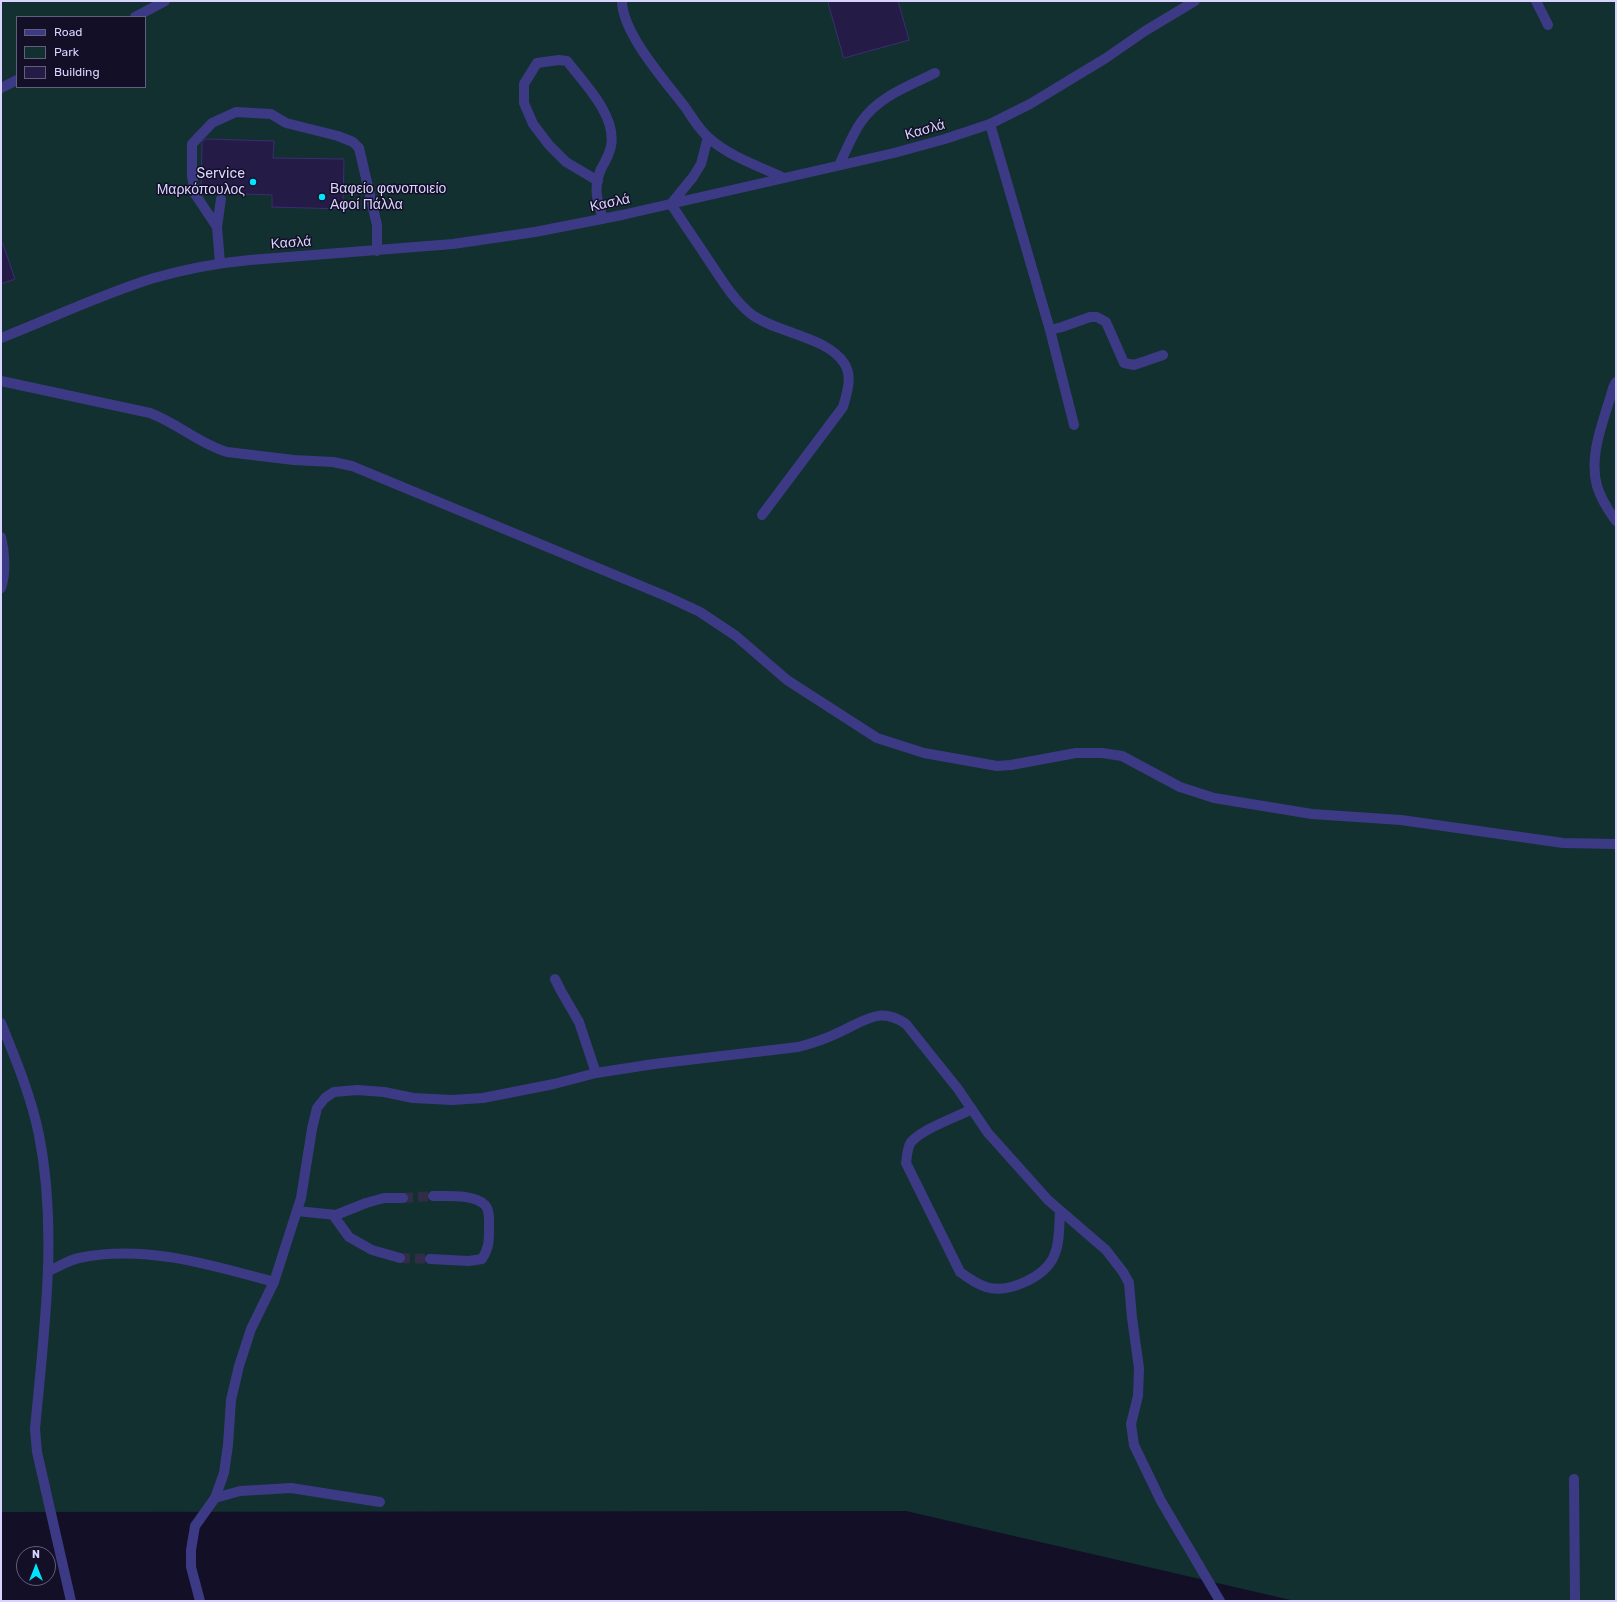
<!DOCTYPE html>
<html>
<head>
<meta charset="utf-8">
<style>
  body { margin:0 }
  #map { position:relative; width:1617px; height:1602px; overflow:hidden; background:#130f26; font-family:Rubik,sans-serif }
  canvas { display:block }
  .frame { position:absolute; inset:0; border:2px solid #d9d4ff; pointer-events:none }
  .legend { position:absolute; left:16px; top:16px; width:130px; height:72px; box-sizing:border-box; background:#130f26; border:1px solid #625e7d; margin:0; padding:5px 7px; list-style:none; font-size:12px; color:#d9d4ff }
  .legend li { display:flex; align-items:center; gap:8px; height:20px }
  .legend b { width:20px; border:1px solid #625e7d }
  .north { position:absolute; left:16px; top:1546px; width:40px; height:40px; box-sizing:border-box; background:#130f26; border:1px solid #625e7d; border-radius:50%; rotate:0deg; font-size:11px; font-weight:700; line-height:16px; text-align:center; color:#d9d4ff }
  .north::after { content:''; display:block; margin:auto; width:14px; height:18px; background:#00e5ff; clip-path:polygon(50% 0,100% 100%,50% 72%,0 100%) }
</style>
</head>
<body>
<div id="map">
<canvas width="1617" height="1602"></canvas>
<div class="frame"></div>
<ul class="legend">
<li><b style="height:5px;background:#3d3a85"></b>Road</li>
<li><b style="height:11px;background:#12302f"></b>Park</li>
<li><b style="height:11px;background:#241b47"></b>Building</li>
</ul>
<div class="north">N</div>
</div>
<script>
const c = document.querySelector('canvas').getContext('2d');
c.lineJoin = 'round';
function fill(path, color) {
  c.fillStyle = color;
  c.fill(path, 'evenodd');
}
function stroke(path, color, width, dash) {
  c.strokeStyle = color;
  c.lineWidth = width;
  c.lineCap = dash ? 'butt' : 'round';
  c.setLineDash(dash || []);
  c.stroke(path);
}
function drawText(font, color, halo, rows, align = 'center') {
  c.font = font + ' Rubik,sans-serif';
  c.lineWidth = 3;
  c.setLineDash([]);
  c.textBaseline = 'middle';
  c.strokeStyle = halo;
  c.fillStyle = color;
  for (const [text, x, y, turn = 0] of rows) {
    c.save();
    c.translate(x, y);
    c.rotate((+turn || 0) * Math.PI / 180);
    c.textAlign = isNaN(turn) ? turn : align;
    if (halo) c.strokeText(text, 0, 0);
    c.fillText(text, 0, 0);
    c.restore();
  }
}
fill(new Path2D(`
  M 1,1 L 1616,1 L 1616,1601 L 1295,1601 L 906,1511 L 1,1512 ZM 17,17 L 145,17 L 145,87 L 17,87 Z`), '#12302f');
const building = new Path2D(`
  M 828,1 L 898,1 L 909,40 L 844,58 Z
  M 206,139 L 274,141 L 273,158 L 344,159 L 343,209 L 272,207 L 272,195 L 222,193 L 202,193 L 201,191 L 202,143 Z
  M 3,244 L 15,279 L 1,284 L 1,245 Z`);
fill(building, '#241b47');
stroke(building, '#3b2d73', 1);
stroke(new Path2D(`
  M 403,1198 L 433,1196
  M 400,1258 L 430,1259`), '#312d47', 10, [10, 5]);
stroke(new Path2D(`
  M 622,1 C 622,33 666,82 685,107 C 692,117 699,130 709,138 C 730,157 759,166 784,178
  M 1536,1 L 1548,25
  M 135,17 L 165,1
  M 1,88 L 17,80
  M 990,124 L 1050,330 L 1074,425
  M 708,137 L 701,164 L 693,177 L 671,204 C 684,224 698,244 711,264 C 723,282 734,300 751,314 C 776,333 826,336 844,363 C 853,376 847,393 843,407 L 762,515
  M 839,165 C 846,151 852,135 861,122 C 879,96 909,86 935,73
  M 598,181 L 566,162 L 549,145 L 533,124 L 524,103 L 524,84 L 537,63 L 559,60 L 567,61 C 584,83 617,116 611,146 C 610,153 605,162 601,169 C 593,188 597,200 603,219
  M 217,227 L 195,194 L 192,176 L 192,144 L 212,123 L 236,112 L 271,114 L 286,123 L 338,136 L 353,142 L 359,148 L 377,225 L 377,251
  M 220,263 L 217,227 L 221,199
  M 1050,330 L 1062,327 L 1090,317 L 1097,317 L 1106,322 L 1124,363 L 1134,365 L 1163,355
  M 1,338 C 52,318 102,294 154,278 C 186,269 217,263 250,260 L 453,244 L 535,232 L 622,215 L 894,153 L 945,139 L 990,124 L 1030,104 L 1106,58 L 1145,31 L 1195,1
  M 1,381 L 150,413 C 177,423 200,444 227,452 L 294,460 L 333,462 L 352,466 L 668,597 L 700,612 L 736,636 L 787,680 L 877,738 L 924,753 L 997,766 L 1011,765 L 1076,753 L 1102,753 L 1122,756 L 1180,787 L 1214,798 L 1312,814 L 1401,820 L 1563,843 L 1616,844
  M 1616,382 L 1613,388 C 1605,418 1588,454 1597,486 C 1601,499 1608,510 1616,521
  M 1,537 C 5,553 6,573 1,588
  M 555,979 L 561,991 L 579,1022 L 596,1073
  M 1,1023 C 16,1060 31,1096 39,1135 C 58,1232 44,1331 35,1429 L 37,1452 L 71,1601
  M 972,1109 C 955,1118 924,1128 911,1142 C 907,1148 907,1157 906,1163 L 960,1272 C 968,1278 977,1284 986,1287 C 1008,1294 1045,1277 1054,1256 C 1060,1243 1059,1226 1060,1211
  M 297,1211 L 336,1215 L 366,1203 L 384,1198 L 403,1198
  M 333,1215 L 349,1237 L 372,1250 L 400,1258
  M 430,1259 L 469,1261 L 482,1259 C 489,1248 489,1241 489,1229 C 489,1222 490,1210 485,1205 C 474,1194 447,1196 433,1196
  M 48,1271 C 58,1267 69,1260 79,1258 C 144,1244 212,1265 274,1282
  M 1574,1479 L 1575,1601
  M 215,1498 L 240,1491 L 291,1488 L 380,1502
  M 200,1601 L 191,1567 L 191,1550 L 195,1526 L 215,1498 L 224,1473 L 228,1445 L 231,1400 L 239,1366 L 251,1329 L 274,1282 L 301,1198 L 312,1129 L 317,1108 L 325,1098 L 334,1092 L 357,1090 L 384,1092 L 413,1098 L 452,1100 L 483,1098 L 554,1084 L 596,1073 L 654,1064 L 798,1047 C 814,1043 828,1038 842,1031 C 867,1019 881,1007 906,1024 L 958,1089 L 988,1133 L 1048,1200 L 1106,1250 L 1123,1272 L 1129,1283 L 1132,1318 L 1139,1368 L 1138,1396 L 1131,1424 L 1134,1445 L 1161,1501 L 1220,1601`), '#3d3a85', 10);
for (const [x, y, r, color] of [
  [253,182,4,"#00e5ff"],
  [322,197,4,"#00e5ff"]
]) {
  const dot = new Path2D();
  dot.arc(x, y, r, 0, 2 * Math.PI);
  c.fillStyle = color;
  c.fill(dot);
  stroke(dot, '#130f26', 1.5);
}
drawText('14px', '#d9d4ff', '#130f26', [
  ["Κασλά",925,130,-16],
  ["Κασλά",610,203,-12],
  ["Κασλά",291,243,-4]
]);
drawText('14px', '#d9d4ff', '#130f26', [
  ["Service",245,174],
  ["Μαρκόπουλος",245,190],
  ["Βαφείο φανοποιείο",330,189,"left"],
  ["Αφοί Πάλλα",330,205,"left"]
], 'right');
</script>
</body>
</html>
